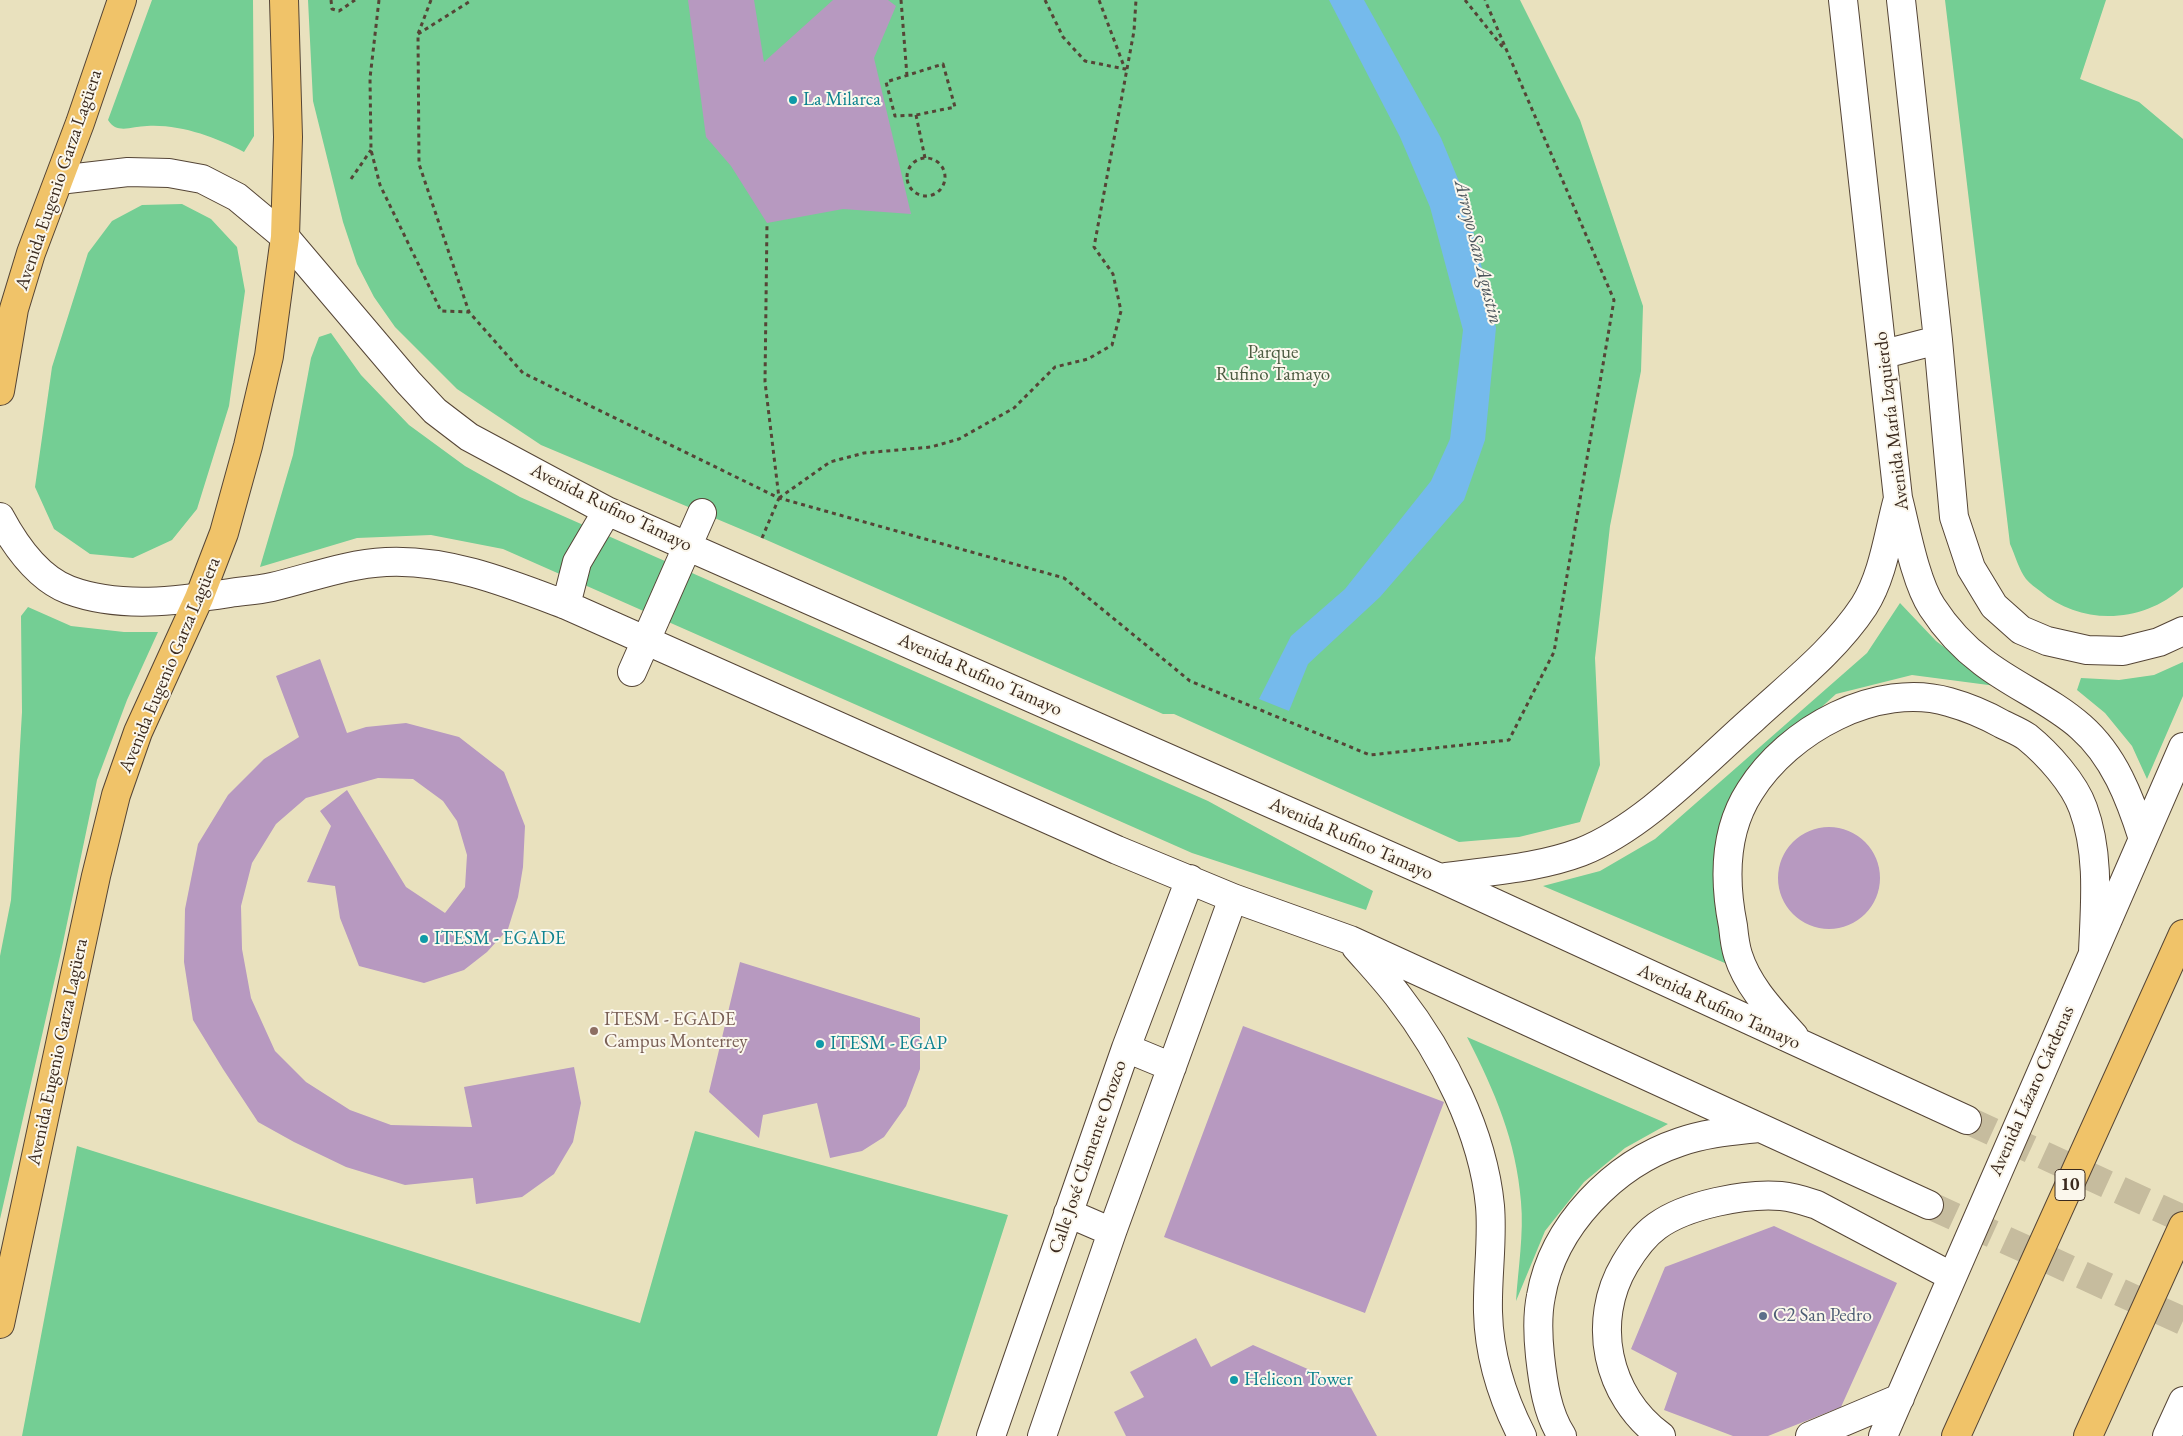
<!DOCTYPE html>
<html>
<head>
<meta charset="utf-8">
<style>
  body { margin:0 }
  canvas { display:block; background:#e9e1be }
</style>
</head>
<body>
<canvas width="2183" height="1436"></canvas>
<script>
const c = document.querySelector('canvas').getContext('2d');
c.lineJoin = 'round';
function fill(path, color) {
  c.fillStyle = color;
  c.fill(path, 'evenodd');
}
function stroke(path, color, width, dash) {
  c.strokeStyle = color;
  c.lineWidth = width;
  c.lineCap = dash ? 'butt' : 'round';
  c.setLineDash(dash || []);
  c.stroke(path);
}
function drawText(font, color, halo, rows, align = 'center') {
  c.font = font + ' "EB Garamond",serif';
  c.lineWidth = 4;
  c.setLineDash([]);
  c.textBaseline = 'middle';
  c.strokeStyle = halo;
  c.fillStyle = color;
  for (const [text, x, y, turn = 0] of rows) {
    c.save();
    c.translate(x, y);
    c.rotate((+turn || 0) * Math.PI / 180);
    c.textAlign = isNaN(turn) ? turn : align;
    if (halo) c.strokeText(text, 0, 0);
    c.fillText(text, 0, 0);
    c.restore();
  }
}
fill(new Path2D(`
  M 152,0 L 253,0 L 254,136 L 244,152 C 215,137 180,124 147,126 C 132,126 117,135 108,120 Z
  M 308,0 L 1520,0 L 1580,120 L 1643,306 L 1641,371 L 1610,526 L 1595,658 L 1600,765 L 1580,822 L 1519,837 L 1459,842 L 1174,714 L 1163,714 L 762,538 L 541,445 L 457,389 L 395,327 L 374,297 L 357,264 L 343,222 L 313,101 Z
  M 1945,0 L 2106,0 L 2080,79 L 2139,102 L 2183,139 L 2183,587 C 2143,624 2081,626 2040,591 C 2036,588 2030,584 2026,579 C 2019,570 2015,555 2010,544 Z
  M 182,204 L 211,219 L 237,247 L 245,291 L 229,406 L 197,509 L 172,540 L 133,558 L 90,554 L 54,529 L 35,487 L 52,367 L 88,253 L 112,221 L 142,205 Z
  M 331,333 L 361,375 L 409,425 L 465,466 L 520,497 L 1208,801 L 1373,891 L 1366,910 L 1192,853 L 503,549 L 431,535 L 357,538 L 260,567 L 293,455 L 311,358 L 319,337 Z
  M 1900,603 L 1936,641 L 1996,686 L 1912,675 L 1836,694 L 1760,763 L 1738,803 L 1739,969 L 1543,886 L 1600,871 L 1655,839 L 1867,653 Z
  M 28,607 L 71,626 L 124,632 L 158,632 L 127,700 L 97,780 L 61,952 L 0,1219 L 0,956 L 11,900 L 22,712 L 21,616 Z
  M 2183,662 L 2183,696 L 2147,779 L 2132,746 L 2105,713 L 2077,690 L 2081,678 L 2119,680 L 2154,675 Z
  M 1467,1037 L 1668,1124 L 1625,1148 L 1584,1182 L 1545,1231 L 1516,1301 C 1518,1270 1524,1233 1521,1202 C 1516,1140 1495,1092 1467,1037 Z
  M 695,1131 L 1008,1215 L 937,1436 L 22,1436 L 77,1146 L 640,1323 Z`), '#74ce94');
fill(new Path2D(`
  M 1329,0 L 1364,0 L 1441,138 L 1465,196 L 1496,328 L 1485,440 L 1464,500 L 1380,597 L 1308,664 L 1289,711 L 1259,699 L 1291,636 L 1345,589 L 1431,481 L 1450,439 L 1463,330 L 1430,207 L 1400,137 Z`), '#75baec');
fill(new Path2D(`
  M 688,0 L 754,0 L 764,62 L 833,0 L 888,0 L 896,6 L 874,58 L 911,214 L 843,209 L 767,223 L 731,166 L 706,137 Z
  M 320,659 L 347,733 L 366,727 L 406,723 L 459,737 L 504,772 L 525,826 L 523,867 L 518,897 L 508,929 L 487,952 L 464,970 L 424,983 L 359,966 L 340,918 L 335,886 L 307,882 L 331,826 L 320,811 L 347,790 L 406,887 L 445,913 L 465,887 L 467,855 L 457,821 L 443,801 L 413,779 L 378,778 L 306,798 L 276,824 L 252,863 L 241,906 L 242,949 L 251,998 L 275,1051 L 306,1082 L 350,1110 L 391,1125 L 472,1127 L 464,1087 L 574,1067 L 581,1103 L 573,1142 L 554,1174 L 522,1197 L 476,1204 L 473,1178 L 405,1185 L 346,1167 L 294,1142 L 258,1122 L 223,1069 L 193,1020 L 184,962 L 185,909 L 198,844 L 228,795 L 264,759 L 299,737 L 276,676 Z
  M1778 878a51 51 0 1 1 102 0a51 51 0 1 1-102 0Z
  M 740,962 L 920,1018 L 920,1069 L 906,1106 L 884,1137 L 862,1151 L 830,1158 L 817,1103 L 763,1115 L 759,1138 L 709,1092 Z
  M 1243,1026 L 1444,1102 L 1365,1313 L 1164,1237 Z
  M 1774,1226 L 1897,1283 L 1841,1407 L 1768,1436 L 1733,1436 L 1664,1410 L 1677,1373 L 1631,1349 L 1665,1267 Z
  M 1196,1338 L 1211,1367 L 1253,1345 L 1351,1388 L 1377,1436 L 1126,1436 L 1114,1412 L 1144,1397 L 1130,1372 Z`), '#b799c0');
stroke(new Path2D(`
  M 1967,1120 L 2183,1219
  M 1929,1205 L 2183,1321`), '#c6bc9e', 28, [28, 14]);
const minor = new Path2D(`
  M 1843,0 L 1898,498 C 1906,529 1915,581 1932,607 C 1945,627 1963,647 1983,662 C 2014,686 2052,701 2081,727 C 2114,756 2130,798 2143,839
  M 1901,0 L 1938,340 L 1954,517 L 1971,568 L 1994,606 L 2021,630 L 2047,641 L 2087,650 L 2123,651 L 2159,642 L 2183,631
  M 59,180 L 128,172 L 169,173 L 202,179 L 237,197 L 285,237 L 408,382 L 435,411 L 469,437 L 607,511 L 1440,878 L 1967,1120
  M 1884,354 L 1938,340
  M 0,517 C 15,545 38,578 69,590 C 120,609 178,601 230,593 C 244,591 258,590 272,587 C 310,578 346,564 386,562 C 449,559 508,583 566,605 L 1117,850 L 1233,898 L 1350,940 L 1929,1205
  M 566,605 L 577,562 L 607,511
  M 632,672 L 702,513
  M 1440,878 C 1486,871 1536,869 1581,852 C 1644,827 1702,764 1753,719 C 1791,684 1835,650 1864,606 C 1883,576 1888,536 1897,502
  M 1356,947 C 1370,963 1385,979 1398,996 C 1443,1054 1483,1132 1490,1206 C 1493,1241 1487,1277 1488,1312 C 1489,1355 1503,1399 1522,1436
  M 1794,1036 C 1772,1011 1748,987 1738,955 C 1735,946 1734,936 1733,926 C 1724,881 1724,831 1750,791 C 1788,730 1877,681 1949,702 C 1967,707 1986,715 2002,724 C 2010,728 2020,732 2027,737 C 2048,754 2074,783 2083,808 C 2100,854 2095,904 2093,952
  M 1126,1048 L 1172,1067
  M 1068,1213 L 1112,1232
  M 991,1436 L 1126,1048 L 1190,879
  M 1042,1436 L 1112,1232 L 1233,898
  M 1562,1436 C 1547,1413 1543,1383 1540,1356 C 1538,1337 1537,1315 1541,1296 C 1553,1226 1614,1164 1680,1142 C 1706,1133 1732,1131 1758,1128
  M 1661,1436 C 1606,1396 1591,1321 1625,1264 C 1634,1249 1643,1236 1657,1226 C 1686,1205 1745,1193 1781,1196 C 1794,1197 1805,1201 1817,1205 L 1951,1276
  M 1810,1436 L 1900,1398
  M 1883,1436 L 2183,747
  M 2167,1436 L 2183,1401`);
const major = new Path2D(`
  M 0,391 L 14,309 L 31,253 L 80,123 L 122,0
  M 0,1324 L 96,876 L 116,795 L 138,732 L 199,598 L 224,533 L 248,446 L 269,356 L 285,237 L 288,137 L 284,0`);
const highway = new Path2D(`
  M 1956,1436 L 2183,934
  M 2088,1436 L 2183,1226`);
stroke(minor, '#554536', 30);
stroke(major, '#554536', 30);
stroke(highway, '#554536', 30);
stroke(new Path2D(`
  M 331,0 L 332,9 L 339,11 L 355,0
  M 379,0 L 370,78 L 371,150 L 380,185 L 441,311 L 469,312 L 523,373 L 779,498 L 1064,578 L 1190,681 L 1370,755 L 1509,740 L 1554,652 L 1614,300 L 1485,0
  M 431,0 L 418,34 L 419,164 L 469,312
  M 901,0 L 907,76
  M 1045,0 L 1063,37 L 1085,61 L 1125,69 L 1099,0
  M 1465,0 L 1505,50
  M 418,34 L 472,0
  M 943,64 L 955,107 L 916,115 L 895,116 L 886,82 Z
  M 916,115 L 925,158
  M907 177a19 19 0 1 1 38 0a19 19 0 1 1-38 0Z
  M 351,179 L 371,150
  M 779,498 L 830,462 L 864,453 L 931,447 L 959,439 L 1014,408 L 1055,367 L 1088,359 L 1112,345 L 1121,311 L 1113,274 L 1094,247 L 1134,31 L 1136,0
  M 762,538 L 779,498 L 765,382 L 767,223`), '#554536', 3, [4, 4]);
stroke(minor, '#fff', 28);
stroke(major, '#f0c369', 28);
stroke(highway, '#f0c369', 28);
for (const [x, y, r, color] of [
  [793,100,5,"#0f9aa8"],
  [424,939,5,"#0f9aa8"],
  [594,1031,5,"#8d6e63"],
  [820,1044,5,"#0f9aa8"],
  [1763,1316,5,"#5c6f8a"],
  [1234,1380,5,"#0f9aa8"]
]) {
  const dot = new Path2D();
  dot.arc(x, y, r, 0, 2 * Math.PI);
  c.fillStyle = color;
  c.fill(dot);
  stroke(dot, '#fbf7ec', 2);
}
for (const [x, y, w] of [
  [2070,1185,30]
]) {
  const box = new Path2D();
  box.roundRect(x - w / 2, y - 15.5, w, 31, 4);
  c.fillStyle = '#fbf7ec';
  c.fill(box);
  stroke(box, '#3b2a1e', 1);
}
drawText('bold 18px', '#3b2a1e', null, [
  ["10",2070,1185]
]);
drawText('19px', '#0d838f', '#fbf7ec', [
  ["La Milarca",803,100],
  ["ITESM - EGADE",434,939],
  ["ITESM - EGAP",830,1044],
  ["Helicon Tower",1244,1380]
], 'left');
drawText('19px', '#3b2a1e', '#fbf7ec', [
  ["Avenida Eugenio Garza Lagüera",59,180,-71],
  ["Avenida María Izquierdo",1892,421,-97],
  ["Avenida Rufino Tamayo",611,508,26],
  ["Avenida Eugenio Garza Lagüera",170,665,-67],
  ["Avenida Rufino Tamayo",980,675,24],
  ["Avenida Rufino Tamayo",1351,839,24],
  ["Avenida Rufino Tamayo",1719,1007,25],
  ["Avenida Eugenio Garza Lagüera",58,1052,-78],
  ["Avenida Lázaro Cárdenas",2032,1091,-66],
  ["Calle José Clemente Orozco",1088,1157,-71]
]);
drawText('19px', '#4c5b41', '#fbf7ec', [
  ["Parque",1273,353],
  ["Rufino Tamayo",1273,375]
]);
drawText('19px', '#785e54', '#fbf7ec', [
  ["ITESM - EGADE",604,1020],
  ["Campus Monterrey",604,1042]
], 'left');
drawText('19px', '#4e5e75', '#fbf7ec', [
  ["C2 San Pedro",1773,1316]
], 'left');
drawText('italic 20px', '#4c555c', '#fbf7ec', [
  ["Arroyo San Agustin",1478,252,76]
]);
</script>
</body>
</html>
